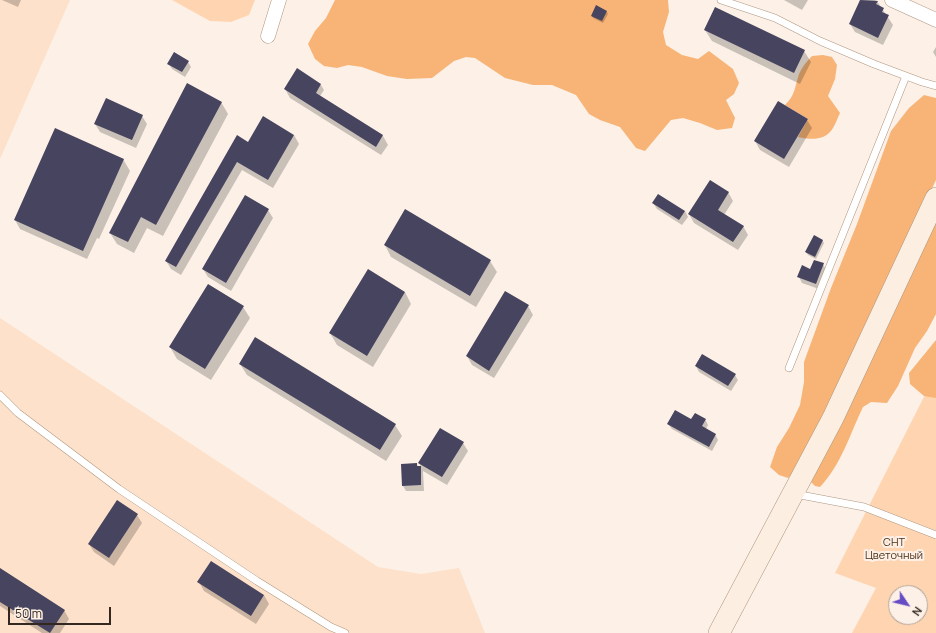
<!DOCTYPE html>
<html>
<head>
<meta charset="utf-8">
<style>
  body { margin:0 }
  #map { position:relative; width:936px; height:633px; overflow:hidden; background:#fcf0e7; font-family:Manrope,sans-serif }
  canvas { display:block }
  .north { position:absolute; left:888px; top:585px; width:40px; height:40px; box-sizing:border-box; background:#fcf0e7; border:1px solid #aca097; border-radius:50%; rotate:125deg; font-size:11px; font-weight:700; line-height:16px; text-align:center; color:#33281f }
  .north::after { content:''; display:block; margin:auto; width:14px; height:18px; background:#654bc4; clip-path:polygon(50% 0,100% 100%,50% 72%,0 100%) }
  .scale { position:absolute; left:8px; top:607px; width:103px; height:18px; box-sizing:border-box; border:2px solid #33281f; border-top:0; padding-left:5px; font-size:12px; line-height:14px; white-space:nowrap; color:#33281f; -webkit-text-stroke:3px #fcf0e7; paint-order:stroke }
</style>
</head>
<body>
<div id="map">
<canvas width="936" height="633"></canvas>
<div class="north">N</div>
<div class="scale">50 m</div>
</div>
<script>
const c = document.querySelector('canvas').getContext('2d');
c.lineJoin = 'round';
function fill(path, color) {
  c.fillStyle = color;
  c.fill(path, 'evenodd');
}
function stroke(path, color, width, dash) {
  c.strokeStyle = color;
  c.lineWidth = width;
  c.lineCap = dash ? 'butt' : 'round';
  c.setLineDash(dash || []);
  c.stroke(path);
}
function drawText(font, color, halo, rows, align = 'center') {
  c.font = font + ' Manrope,sans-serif';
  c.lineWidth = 4;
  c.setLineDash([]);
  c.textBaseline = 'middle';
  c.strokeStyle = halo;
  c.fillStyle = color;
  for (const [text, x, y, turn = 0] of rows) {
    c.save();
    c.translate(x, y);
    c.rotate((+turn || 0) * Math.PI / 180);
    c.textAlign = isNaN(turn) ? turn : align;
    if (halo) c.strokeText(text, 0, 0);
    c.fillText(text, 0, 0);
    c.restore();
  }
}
fill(new Path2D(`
  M 0,0 L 70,0 L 0,159 Z
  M 0,318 L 378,567 L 421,574 L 459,568 L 485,633 L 0,633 Z`), '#fde1ca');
fill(new Path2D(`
  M 172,0 L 255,0 L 249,15 L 231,22 L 210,21 Z
  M 936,373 L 936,633 L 852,633 L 876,588 L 835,573 ZM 896,593 L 920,593 L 920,617 L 896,617 Z`), '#ffd5b1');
fill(new Path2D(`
  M 335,0 L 668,0 L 669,12 L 663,32 L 666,45 L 682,55 L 698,59 L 709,51 L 733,69 L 739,83 L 734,94 L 726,100 L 735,118 L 732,128 L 717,130 L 700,123 L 683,118 L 671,120 L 645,151 L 636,148 L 620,127 L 600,120 L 589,114 L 576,95 L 552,85 L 533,85 L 505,78 L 475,58 L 466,57 L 454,61 L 432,78 L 407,79 L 387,76 L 362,67 L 348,65 L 337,68 L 324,66 L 315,59 L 308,44 L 315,31 L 326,18 Z
  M 823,55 L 832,57 L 837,65 L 835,79 L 828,96 L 840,113 C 837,119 834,129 829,133 C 821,141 807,139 798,137 L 808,119 L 785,105 C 795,96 795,86 799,74 C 802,67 807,61 812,56 Z
  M 924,95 L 936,98 L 936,180 L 799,468 L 788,478 L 779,475 L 770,467 L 777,447 L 789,428 L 800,405 L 804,382 L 804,362 L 831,288 L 857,224 L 891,131 L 909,108 Z
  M 936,206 L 936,314 L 927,331 L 915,348 L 898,386 L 887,403 L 871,402 L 863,407 C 850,434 841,465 820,487 L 815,486 L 811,482 Z
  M 936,340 L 936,398 L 924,396 L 910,384 L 909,373 Z`), '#f7b476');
fill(new Path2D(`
  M 2,0 L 21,0 L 18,7 Z
  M 784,0 L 808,0 L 802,10 Z
  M 862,0 L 874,0 L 877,1 L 893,25 L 883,45 L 855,32 L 850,24 Z
  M 606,11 L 608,14 L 603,23 L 593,18 L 592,16 Z
  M 705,30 L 804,51 L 811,62 L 800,84 L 712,41 Z
  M 936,47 L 936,57 L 933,52 Z
  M 188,62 L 191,67 L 185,77 L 172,69 L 169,64 Z
  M 321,85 L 324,90 L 320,96 L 383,136 L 388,145 L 381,155 L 290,98 L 285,89 Z
  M 221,102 L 228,114 L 163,236 L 147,228 L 134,253 L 117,244 L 110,233 Z
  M 142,116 L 147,124 L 136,148 L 100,132 L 95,124 Z
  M 807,120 L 812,128 L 789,167 L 760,150 L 755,141 Z
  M 294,135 L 299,144 L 273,188 L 242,170 L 181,275 L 171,269 L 166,261 L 249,143 Z
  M 123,159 L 130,171 L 99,239 L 97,238 L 87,259 L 20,229 L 15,220 Z
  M 728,192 L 733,201 L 724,215 L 743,226 L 748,235 L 738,250 L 694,223 L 689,214 Z
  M 653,203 L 685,211 L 688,217 L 682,225 L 657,209 Z
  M 268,210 L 273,218 L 231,291 L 208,277 L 203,269 Z
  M 822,240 L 824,243 L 816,259 L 808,255 L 806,252 Z
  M 385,245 L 490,261 L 497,272 L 476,307 L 391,257 Z
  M 823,264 L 826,270 L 819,289 L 802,283 L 799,277 Z
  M 405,292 L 411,304 L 373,367 L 337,345 L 330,333 Z
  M 528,306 L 533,315 L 494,378 L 472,365 L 467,356 Z
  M 243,307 L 250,318 L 211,380 L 177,359 L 170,347 Z
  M 240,364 L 395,425 L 402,436 L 386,461 L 247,375 Z
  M 696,366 L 735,375 L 738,380 L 731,391 L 699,372 Z
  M 705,419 L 708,425 L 706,429 L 715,434 L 718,440 L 712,451 L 672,429 L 668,424 Z
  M 463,443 L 468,451 L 447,485 L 423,471 L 424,491 L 406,491 L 403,486 L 417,464 L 418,467 L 421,467 L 419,463 Z
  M 137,515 L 142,523 L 114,566 L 94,552 L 89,544 Z
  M 0,571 L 64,610 L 69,619 L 60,633 L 42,633 L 0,606 Z
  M 199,582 L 264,595 L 269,604 L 256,624 L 204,591 Z`), '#0003');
fill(new Path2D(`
  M 860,0 L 878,1 L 876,4 L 884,8 L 882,12 L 889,15 L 878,38 L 849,24 Z
  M 596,5 L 607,11 L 602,21 L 591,16 Z
  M 715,7 L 805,50 L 794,73 L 704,30 Z
  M 174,52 L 189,61 L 182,72 L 167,64 Z
  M 297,68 L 321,84 L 316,93 L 383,135 L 376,147 L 284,89 Z
  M 187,83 L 222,102 L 156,225 L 141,217 L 128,242 L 109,233 Z
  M 106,98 L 143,115 L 132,140 L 94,124 Z
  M 778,101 L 808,119 L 784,159 L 754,141 Z
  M 263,116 L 294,135 L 268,180 L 237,162 L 176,267 L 165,261 L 237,135 L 248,142 Z
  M 55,128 L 124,159 L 83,251 L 14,220 Z
  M 710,180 L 729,192 L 718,210 L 744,226 L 733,242 L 688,214 Z
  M 658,194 L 685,211 L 679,220 L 652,203 Z
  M 245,195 L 269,209 L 226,283 L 202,269 Z
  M 405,209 L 491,260 L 470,296 L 384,245 Z
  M 814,235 L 823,240 L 815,257 L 805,252 Z
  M 814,260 L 824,263 L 816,284 L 797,277 L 802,265 L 810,269 Z
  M 368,269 L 405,292 L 367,356 L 329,333 Z
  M 208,284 L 244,306 L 205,369 L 169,347 Z
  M 505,291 L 529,305 L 489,371 L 466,356 Z
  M 255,337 L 396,424 L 380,450 L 239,364 Z
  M 702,354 L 736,374 L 728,386 L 695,366 Z
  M 675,410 L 691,419 L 695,413 L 706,419 L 702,426 L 716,434 L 709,447 L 667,424 Z
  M 440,428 L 464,442 L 442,477 L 418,463 Z
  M 417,463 L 417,466 L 421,466 L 421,485 L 402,486 L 401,464 Z
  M 117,500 L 138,514 L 109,558 L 88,544 Z
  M 211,561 L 264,595 L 251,616 L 197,582 Z
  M 0,568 L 65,610 L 50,633 L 0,602 Z`), '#46445e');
const lane = new Path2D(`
  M 721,0 L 775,18 L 820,41 L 874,64 L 922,82 L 936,86
  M 789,368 L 906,76
  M 0,395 L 18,413 L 119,489 L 257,581 L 331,627 L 345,633
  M 795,494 L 864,507 L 936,535`);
const street = new Path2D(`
  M 892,0 L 936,20
  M 268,36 L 279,0`);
const secondary = new Path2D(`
  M 719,633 L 833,418 L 936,198`);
stroke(lane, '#b09780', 8);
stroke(street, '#b09780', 15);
stroke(secondary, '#b09780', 22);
stroke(lane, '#fff', 7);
stroke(street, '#fff', 14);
stroke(secondary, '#fceee1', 21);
drawText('11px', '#4b2f15', '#fcf0e7', [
  ["СНТ",894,543],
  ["Цветочный",894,556]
]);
</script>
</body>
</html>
